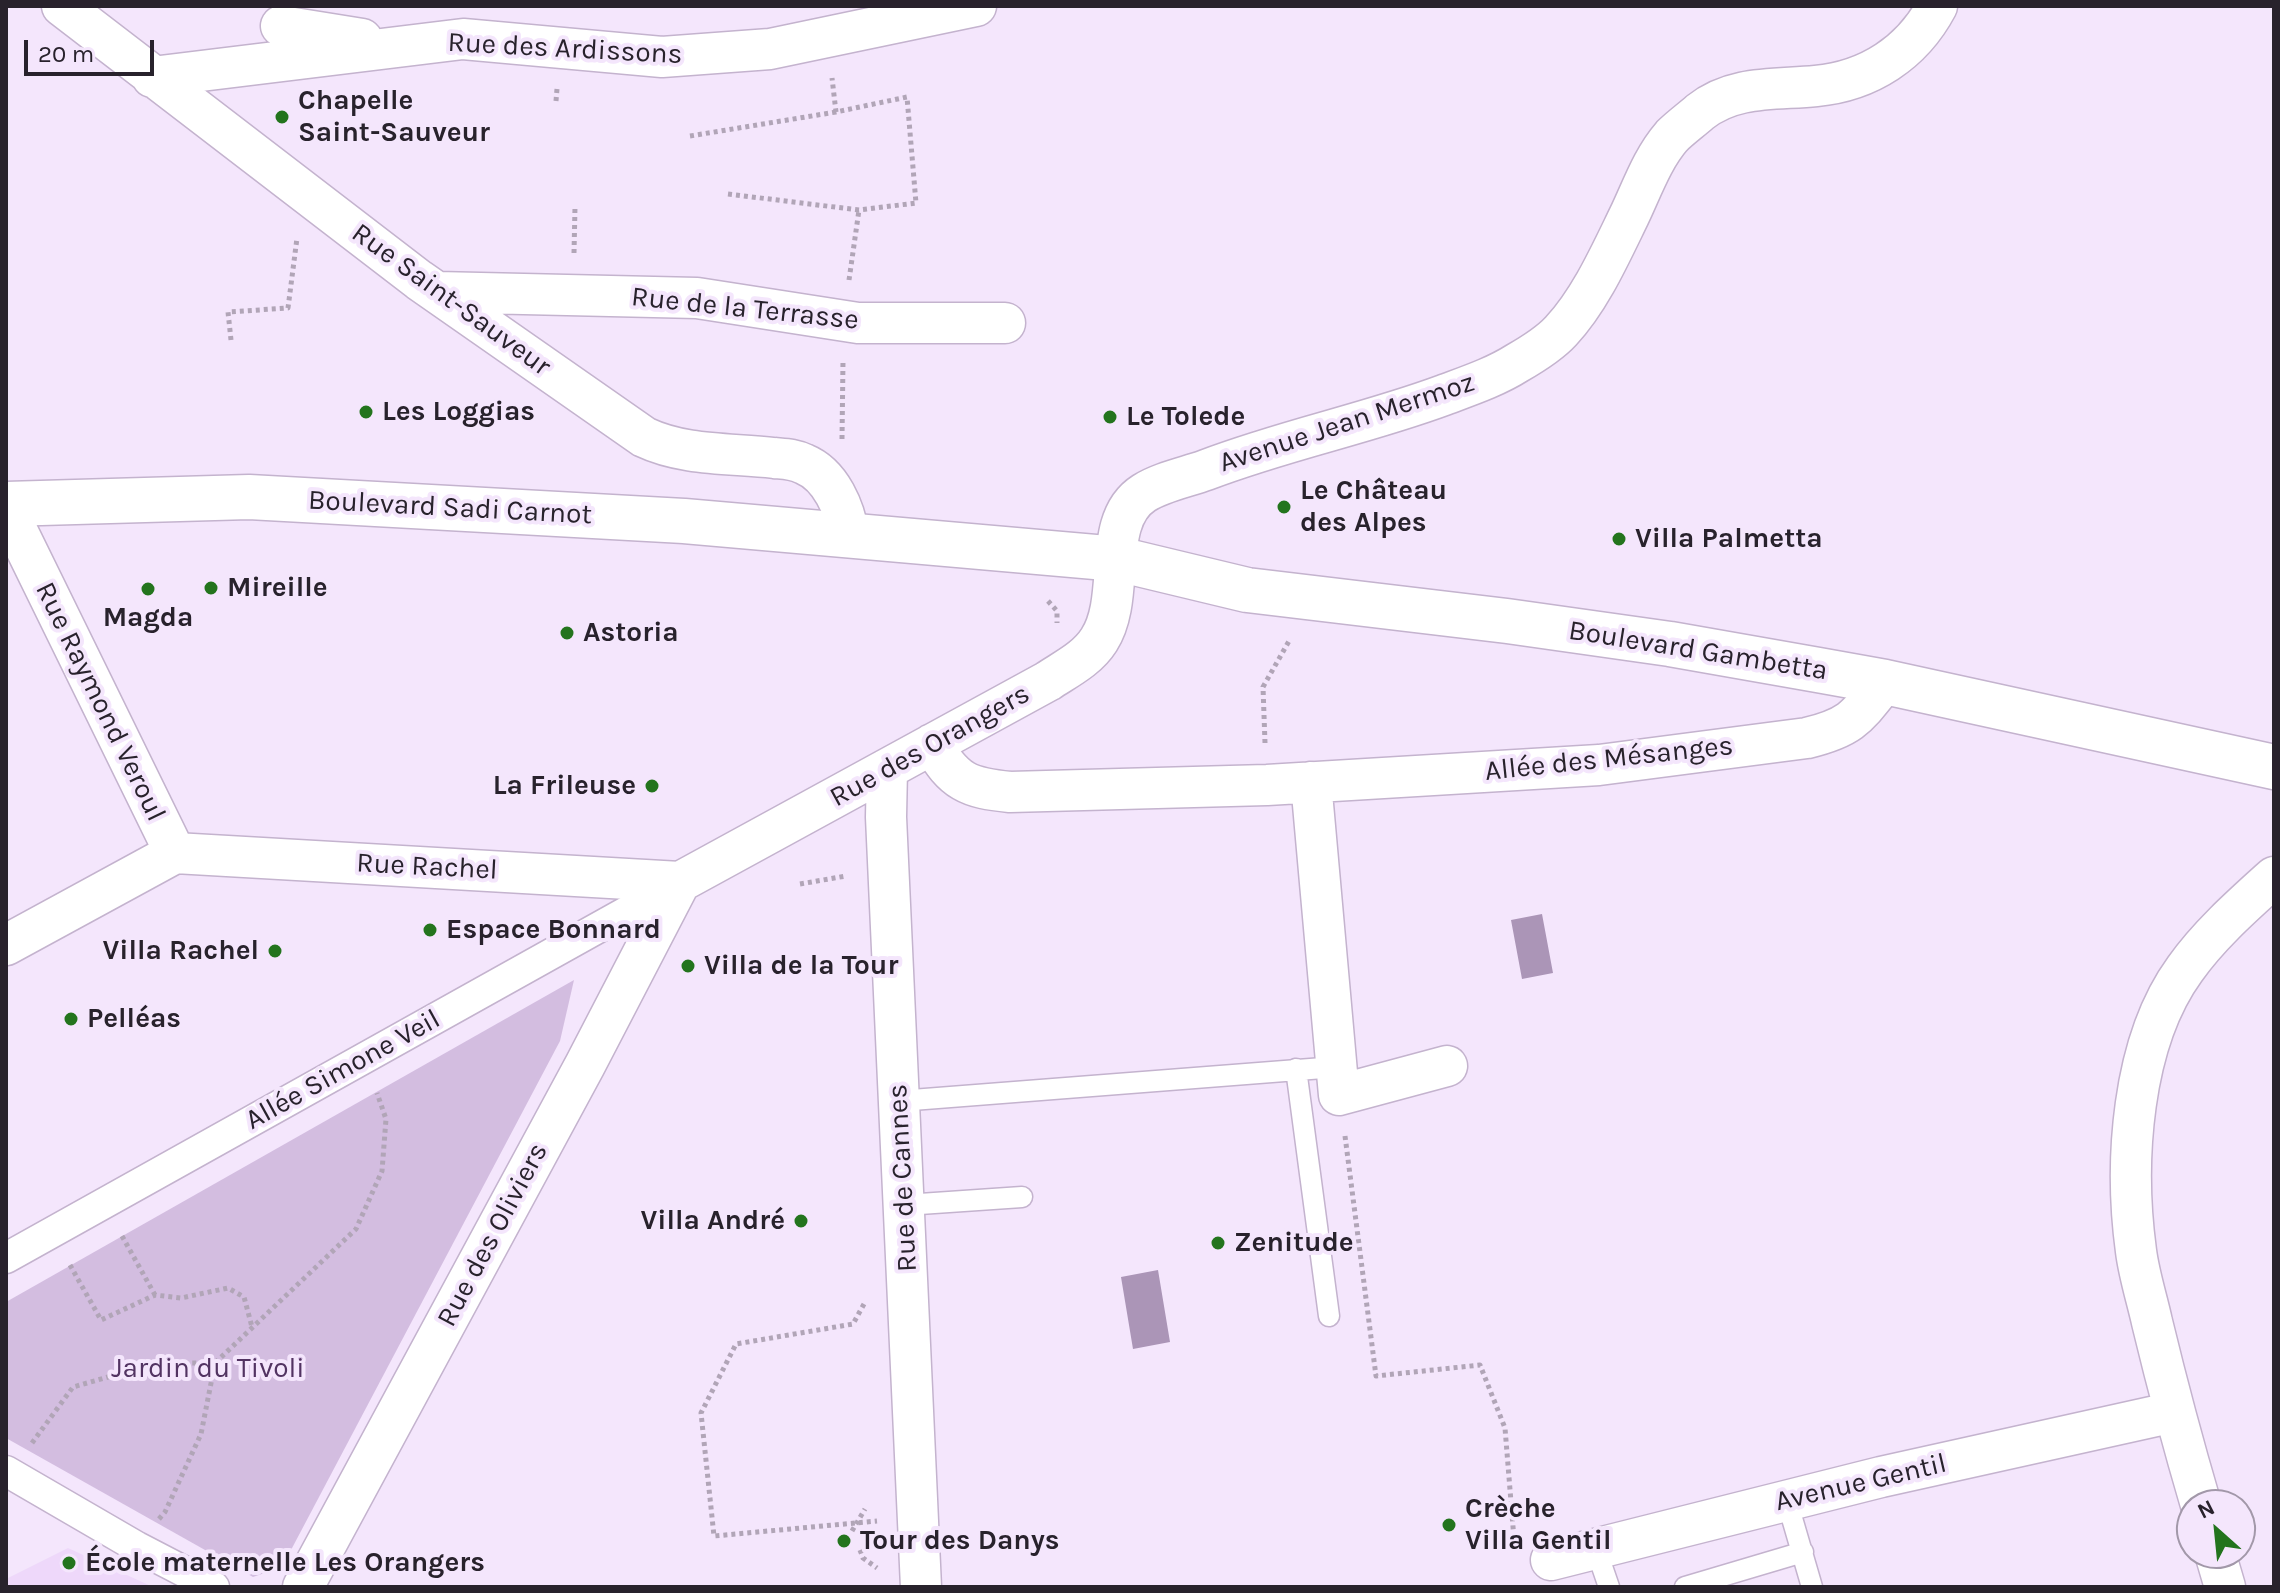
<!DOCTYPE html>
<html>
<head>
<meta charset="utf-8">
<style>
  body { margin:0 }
  #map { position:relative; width:2280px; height:1593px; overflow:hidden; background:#f4e6fc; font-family:Karla,sans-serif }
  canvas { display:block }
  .frame { position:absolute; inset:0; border:8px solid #28222c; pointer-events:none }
  .north { position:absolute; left:2176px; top:1489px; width:80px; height:80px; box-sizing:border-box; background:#f4e6fc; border:2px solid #a298a9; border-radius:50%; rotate:333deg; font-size:22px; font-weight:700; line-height:32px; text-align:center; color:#28222c }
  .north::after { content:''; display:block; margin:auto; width:28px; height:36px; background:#23741d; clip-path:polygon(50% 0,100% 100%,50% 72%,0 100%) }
  .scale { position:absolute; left:24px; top:40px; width:130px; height:36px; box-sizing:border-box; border:4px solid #28222c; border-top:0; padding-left:10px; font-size:24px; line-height:28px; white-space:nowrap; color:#28222c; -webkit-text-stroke:6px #f4e6fc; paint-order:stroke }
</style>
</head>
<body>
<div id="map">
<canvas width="2280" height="1593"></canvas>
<div class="frame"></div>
<div class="north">N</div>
<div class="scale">20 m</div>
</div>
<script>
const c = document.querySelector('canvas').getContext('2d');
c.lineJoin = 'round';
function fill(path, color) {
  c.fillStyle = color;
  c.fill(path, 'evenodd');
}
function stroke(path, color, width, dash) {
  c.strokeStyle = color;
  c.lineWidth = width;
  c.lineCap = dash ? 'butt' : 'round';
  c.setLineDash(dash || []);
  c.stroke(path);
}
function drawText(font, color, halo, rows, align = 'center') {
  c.font = font + ' Karla,sans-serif';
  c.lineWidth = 8;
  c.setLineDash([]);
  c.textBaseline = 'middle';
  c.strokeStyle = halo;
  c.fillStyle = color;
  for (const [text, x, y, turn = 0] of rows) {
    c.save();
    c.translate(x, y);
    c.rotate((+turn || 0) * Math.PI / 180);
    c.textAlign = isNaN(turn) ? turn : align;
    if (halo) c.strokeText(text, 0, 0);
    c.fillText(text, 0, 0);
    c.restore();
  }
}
fill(new Path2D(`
  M 68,1548 L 153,1587 L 6,1587 L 6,1579 Z`), '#eed8fa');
fill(new Path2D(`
  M 574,980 L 560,1041 L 282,1567 L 253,1577 L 6,1438 L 6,1302 Z`), '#d3bde0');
fill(new Path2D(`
  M 1542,914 L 1553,973 L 1522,979 L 1511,920 Z
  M 1158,1270 L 1170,1342 L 1133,1349 L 1121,1277 Z`), '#ab95b7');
const service = new Path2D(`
  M 1296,1069 L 1329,1316
  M 899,1101 L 1336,1067
  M 905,1205 L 1022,1197
  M 1787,1501 L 1812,1587
  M 1596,1549 L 1609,1587
  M 1685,1587 L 1803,1552`);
const pedestrian = new Path2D(`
  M 6,1258 L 680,882
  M 6,1471 L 137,1547 L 214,1587`);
const minor = new Path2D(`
  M 62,6 L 419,280 L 644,437 C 684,456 730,453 774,458 C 785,459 794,459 804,464 C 831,475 845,509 849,536
  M 281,26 L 362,39
  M 152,77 L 463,39 L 662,57 L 770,49 L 976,6
  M 437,292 L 697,298 L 858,323 L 1005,323
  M 6,508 L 175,853
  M 932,744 C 954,782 968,788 1010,792 L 1267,785 L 1599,765 L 1807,738 C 1852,727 1857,717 1885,682
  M 887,769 L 886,817 L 921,1587
  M 1311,782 L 1339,1095 L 1447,1066
  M 175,853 L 680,882
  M 680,882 L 1048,681 C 1066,669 1087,659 1099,640 C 1127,597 1100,521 1144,493 C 1161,482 1187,477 1206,470 C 1284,440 1366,424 1444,395 C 1468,386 1495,377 1517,363 C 1531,355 1550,343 1561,331 C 1590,300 1610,255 1629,216 C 1642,189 1652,159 1672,136 C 1680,128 1691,120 1700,112 C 1734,85 1776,90 1816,86 C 1869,81 1912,53 1937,6
  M 6,945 L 175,853
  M 2201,1505 C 2183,1444 2167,1384 2152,1322 C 2147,1299 2139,1275 2136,1251 C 2124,1163 2131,1043 2185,969 C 2209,935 2243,905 2274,877
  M 2215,1553 L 2225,1587
  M 1551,1560 L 1881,1477 L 2174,1412
  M 303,1587 L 585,1065 L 680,882`);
const secondary = new Path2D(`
  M 6,504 L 249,497 L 684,521 L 1118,559 L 1247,590 L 1507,621 L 1670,644 L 1818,670 L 1885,682 L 2274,767`);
stroke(service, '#c4b3ce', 23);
stroke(pedestrian, '#c4b3ce', 33);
stroke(minor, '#c4b3ce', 43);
stroke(secondary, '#c4b3ce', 47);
stroke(new Path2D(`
  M 556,101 L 557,89
  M 690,136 L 836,112
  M 728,194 L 859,210 L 916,203 L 907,97 L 836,112 L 832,78
  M 574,253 L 575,207
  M 849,280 L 859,210
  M 231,340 L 228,312 L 288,308 L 297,238
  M 842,439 L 843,361
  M 1048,601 L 1057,611 L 1057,623
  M 1265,743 L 1263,687 L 1289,641
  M 800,884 L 846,876
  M 1345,1136 L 1376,1376 L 1480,1365 L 1505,1428 L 1514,1539
  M 122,1236 L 155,1295
  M 70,1265 L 101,1320 L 155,1295 L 181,1298 L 228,1288 L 244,1297 L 252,1327
  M 864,1304 L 853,1324 L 736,1344 L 701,1413 L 714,1536 L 877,1521
  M 32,1443 L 73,1387 L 157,1363 L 215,1363
  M 159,1519 L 165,1512 L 201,1434 L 215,1363 L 356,1229 L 382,1171 L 386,1119 L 377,1093
  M 860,1550 L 863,1558 L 877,1568`), '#b1a5b7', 5, [4, 4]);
stroke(service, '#fff', 20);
stroke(pedestrian, '#fff', 30);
stroke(minor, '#fff', 40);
stroke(secondary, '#fff', 44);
stroke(new Path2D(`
  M 852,1531 L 865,1509`), '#b1a5b7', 5, [4, 4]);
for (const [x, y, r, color] of [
  [282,117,8,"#23741d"],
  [366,412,8,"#23741d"],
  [1110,417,8,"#23741d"],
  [1284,507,8,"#23741d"],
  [1619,539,8,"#23741d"],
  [211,588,8,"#23741d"],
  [148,589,8,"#23741d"],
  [567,633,8,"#23741d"],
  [652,786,8,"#23741d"],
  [430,930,8,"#23741d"],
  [275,951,8,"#23741d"],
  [688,966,8,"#23741d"],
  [71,1019,8,"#23741d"],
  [801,1221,8,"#23741d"],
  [1218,1243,8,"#23741d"],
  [1449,1525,8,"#23741d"],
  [844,1541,8,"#23741d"],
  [69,1563,8,"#23741d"]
]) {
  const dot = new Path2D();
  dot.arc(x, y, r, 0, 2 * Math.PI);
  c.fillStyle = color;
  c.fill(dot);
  stroke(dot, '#f4e6fc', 3);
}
drawText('28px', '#28222c', '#f4e6fc', [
  ["Rue des Ardissons",565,49,3],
  ["Rue Saint-Sauveur",451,300,36],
  ["Rue de la Terrasse",745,309,6],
  ["Avenue Jean Mermoz",1347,423,-18],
  ["Boulevard Sadi Carnot",450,508,3],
  ["Boulevard Gambetta",1698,651,9],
  ["Rue Raymond Veroul",100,702,64],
  ["Rue des Orangers",930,746,-29],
  ["Allée des Mésanges",1609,759,-6],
  ["Rue Rachel",427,867,3],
  ["Allée Simone Veil",343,1070,-29],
  ["Rue de Cannes",903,1178,-93],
  ["Rue des Oliviers",493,1235,-62],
  ["Avenue Gentil",1861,1483,-13]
]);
drawText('bold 28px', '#28222c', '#f4e6fc', [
  ["Chapelle",298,101],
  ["Saint-Sauveur",298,133],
  ["Les Loggias",382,412],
  ["Le Tolede",1126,417],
  ["Le Château",1300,491],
  ["des Alpes",1300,523],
  ["Villa Palmetta",1635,539],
  ["Mireille",227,588],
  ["Magda",148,618,"center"],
  ["Astoria",583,633],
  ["La Frileuse",636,786,"right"],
  ["Espace Bonnard",446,930],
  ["Villa Rachel",259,951,"right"],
  ["Villa de la Tour",704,966],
  ["Pelléas",87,1019],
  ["Villa André",785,1221,"right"],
  ["Zenitude",1234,1243],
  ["Crèche",1465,1509],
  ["Villa Gentil",1465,1541],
  ["Tour des Danys",860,1541],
  ["École maternelle Les Orangers",85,1563]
], 'left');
drawText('28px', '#523362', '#f4e6fc', [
  ["Jardin du Tivoli",208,1369]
]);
</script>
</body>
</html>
